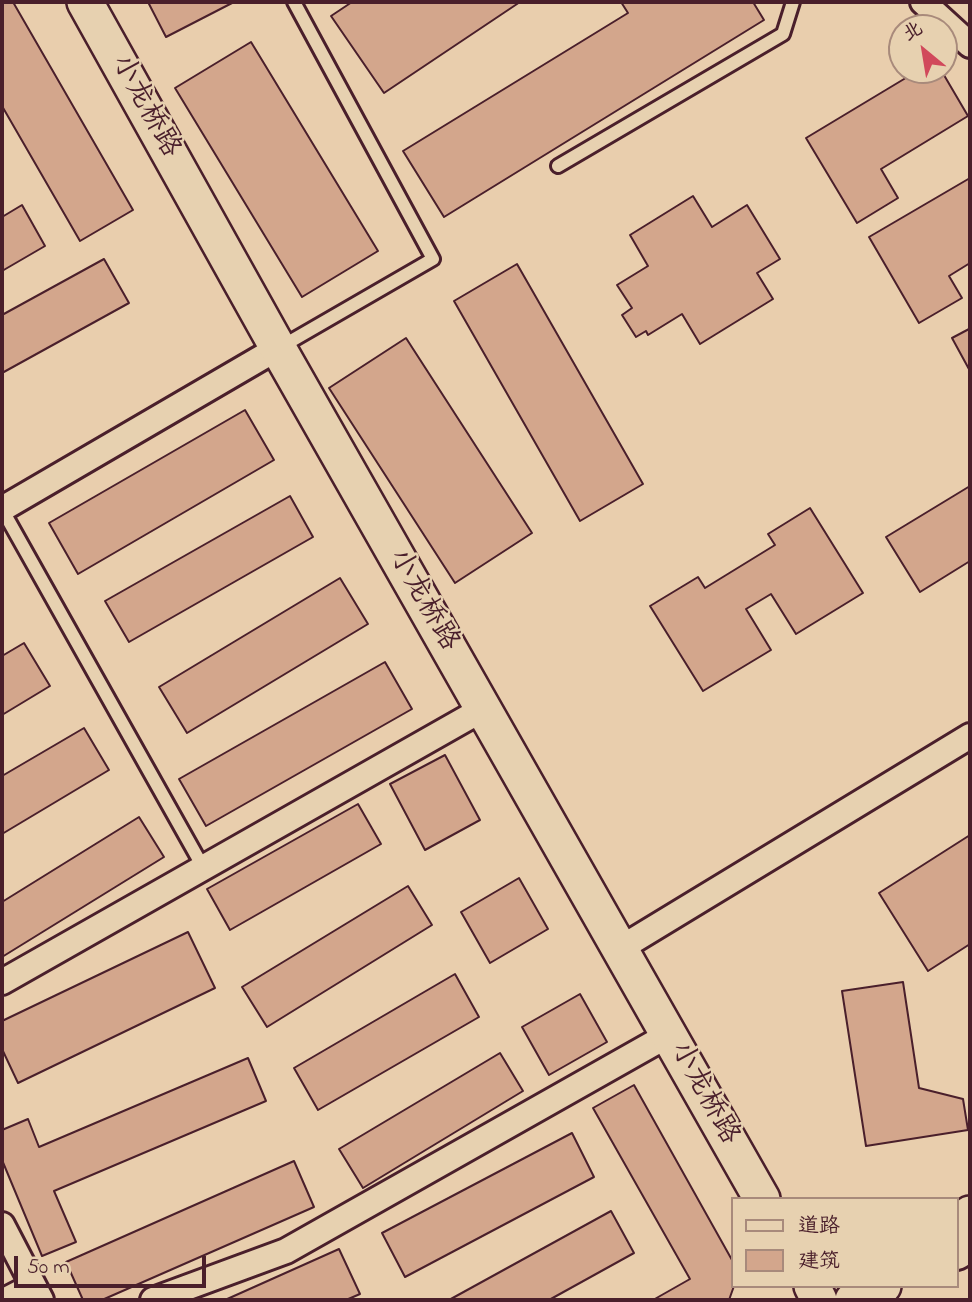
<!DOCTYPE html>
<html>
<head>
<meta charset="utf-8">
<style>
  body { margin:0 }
  #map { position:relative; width:972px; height:1302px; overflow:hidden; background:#e9cead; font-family:"Indie Flower","LXGW WenKai TC",sans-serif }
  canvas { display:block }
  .frame { position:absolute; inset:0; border:4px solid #4a1f2b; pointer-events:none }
  .legend { position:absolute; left:731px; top:1197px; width:228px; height:91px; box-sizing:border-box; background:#e7d1b0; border:2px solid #a88a7b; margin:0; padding:9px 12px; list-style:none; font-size:21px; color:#4a1f2b }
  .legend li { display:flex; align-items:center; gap:14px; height:35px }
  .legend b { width:35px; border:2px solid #a88a7b }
  .north { position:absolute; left:888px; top:14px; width:70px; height:70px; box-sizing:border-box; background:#e7d1b0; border:2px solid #a88a7b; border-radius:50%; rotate:330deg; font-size:19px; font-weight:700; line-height:28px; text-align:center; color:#4a1f2b }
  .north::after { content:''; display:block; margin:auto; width:24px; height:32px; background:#d1495b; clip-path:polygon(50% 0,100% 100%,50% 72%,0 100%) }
  .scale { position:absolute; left:14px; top:1256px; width:192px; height:32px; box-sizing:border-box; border:4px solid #4a1f2b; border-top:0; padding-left:9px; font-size:21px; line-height:24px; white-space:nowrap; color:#4a1f2b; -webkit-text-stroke:5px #e7d1b0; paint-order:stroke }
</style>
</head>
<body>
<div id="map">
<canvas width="972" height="1302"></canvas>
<div class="frame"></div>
<ul class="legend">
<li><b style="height:9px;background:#e7d1b0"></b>道路</li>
<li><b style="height:19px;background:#d3a68c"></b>建筑</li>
</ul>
<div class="north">北</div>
<div class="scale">50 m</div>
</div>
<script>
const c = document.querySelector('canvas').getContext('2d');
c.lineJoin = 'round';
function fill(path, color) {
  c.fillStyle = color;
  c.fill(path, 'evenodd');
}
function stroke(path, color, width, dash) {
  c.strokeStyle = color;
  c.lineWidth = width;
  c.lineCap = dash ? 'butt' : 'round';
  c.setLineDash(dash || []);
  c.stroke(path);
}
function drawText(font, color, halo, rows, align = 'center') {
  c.font = font + ' "Indie Flower","LXGW WenKai TC",sans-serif';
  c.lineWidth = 5;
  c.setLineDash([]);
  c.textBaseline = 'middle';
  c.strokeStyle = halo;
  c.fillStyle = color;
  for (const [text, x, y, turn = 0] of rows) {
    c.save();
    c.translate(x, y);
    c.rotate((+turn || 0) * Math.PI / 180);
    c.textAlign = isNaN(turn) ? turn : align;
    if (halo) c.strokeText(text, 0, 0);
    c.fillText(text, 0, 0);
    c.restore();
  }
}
const building = new Path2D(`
  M 2,2 L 13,2 L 133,210 L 80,241 L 2,106 Z
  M 148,2 L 234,2 L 166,37 Z
  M 352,2 L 520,2 L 384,93 L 331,16 Z
  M 621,2 L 753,2 L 764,20 L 444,217 L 403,151 L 628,13 Z
  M 251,42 L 378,251 L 302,297 L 175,88 Z
  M 919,70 L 941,70 L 968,116 L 881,169 L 898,198 L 857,223 L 806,138 Z
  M 970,178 L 970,263 L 949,276 L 962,298 L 919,323 L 869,237 Z
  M 693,196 L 712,227 L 747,205 L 780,259 L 757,273 L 773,299 L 700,344 L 682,314 L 648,335 L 646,331 L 636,337 L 622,315 L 632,308 L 617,285 L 648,266 L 630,235 Z
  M 22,205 L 45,246 L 2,271 L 2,217 Z
  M 104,259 L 129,303 L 2,373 L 2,315 Z
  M 517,264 L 643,484 L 580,521 L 454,301 Z
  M 969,329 L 970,330 L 970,371 L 952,338 Z
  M 406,338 L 532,533 L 455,583 L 329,388 Z
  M 245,410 L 274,460 L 78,574 L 49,523 Z
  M 970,486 L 970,561 L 920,592 L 886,537 Z
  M 290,496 L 313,537 L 129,642 L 105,601 Z
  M 810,508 L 863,593 L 796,634 L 771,594 L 746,609 L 771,650 L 703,691 L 650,606 L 698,577 L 705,588 L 775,545 L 768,534 Z
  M 340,578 L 368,624 L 187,733 L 159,687 Z
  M 24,643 L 50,686 L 2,715 L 2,656 Z
  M 385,662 L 412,709 L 206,826 L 179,779 Z
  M 84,728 L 109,770 L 2,834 L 2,776 Z
  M 445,755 L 480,820 L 425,850 L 390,784 Z
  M 358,804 L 381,844 L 230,930 L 207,889 Z
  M 139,817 L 164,857 L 2,957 L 2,902 Z
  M 970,835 L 970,944 L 928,971 L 879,893 Z
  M 519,878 L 548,929 L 490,963 L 461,912 Z
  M 408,886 L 432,925 L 267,1027 L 242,987 Z
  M 188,932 L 215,988 L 18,1083 L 2,1049 L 2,1021 Z
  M 455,974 L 479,1017 L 318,1110 L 294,1068 Z
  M 903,982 L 919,1088 L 963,1099 L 968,1130 L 866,1146 L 842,991 Z
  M 580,994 L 607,1042 L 549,1075 L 522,1027 Z
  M 500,1053 L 523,1091 L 363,1188 L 339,1149 Z
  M 248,1058 L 266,1101 L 54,1191 L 76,1242 L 42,1256 L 2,1160 L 2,1130 L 28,1119 L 39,1147 Z
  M 634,1085 L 732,1260 L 734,1286 L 729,1300 L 653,1300 L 690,1279 L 593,1108 Z
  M 572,1133 L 594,1177 L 405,1277 L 382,1233 Z
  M 294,1161 L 314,1207 L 102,1300 L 83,1300 L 66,1262 Z
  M 611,1211 L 634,1253 L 549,1300 L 449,1300 Z
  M 339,1249 L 360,1294 L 346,1300 L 225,1300 Z`);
fill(building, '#d3a68c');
stroke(building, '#4a1f2b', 2);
const lane = new Path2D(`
  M 558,166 L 783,34 L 793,2
  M 279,348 L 433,259 L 294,2
  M 2,509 L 203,867`);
const street = new Path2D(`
  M 923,2 L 970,45
  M 2,509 L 278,348
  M 621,948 L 970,736
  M 2,982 L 483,709
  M 2,1225 L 41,1300
  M 6,1300 L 33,1286
  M 153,1300 L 286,1251 L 670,1034`);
const secondary = new Path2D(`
  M 85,2 L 278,348 L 762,1199
  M 956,1224 L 970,1214
  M 812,1286 L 819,1300
  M 853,1300 L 883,1286`);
const highway = new Path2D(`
  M 956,1250 L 970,1241`);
stroke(lane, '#4a1f2b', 18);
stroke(street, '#4a1f2b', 30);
stroke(secondary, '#4a1f2b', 40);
stroke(highway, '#4a1f2b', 44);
stroke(lane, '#e7d1b0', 12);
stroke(street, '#e7d1b0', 24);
stroke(secondary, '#e7d1b0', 35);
stroke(highway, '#e7d1b0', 38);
drawText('28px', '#4a1f2b', '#e7d1b0', [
  ["小龙桥路",144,107,61],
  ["小龙桥路",422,601,60],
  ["小龙桥路",703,1094,61]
]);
</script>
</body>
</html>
